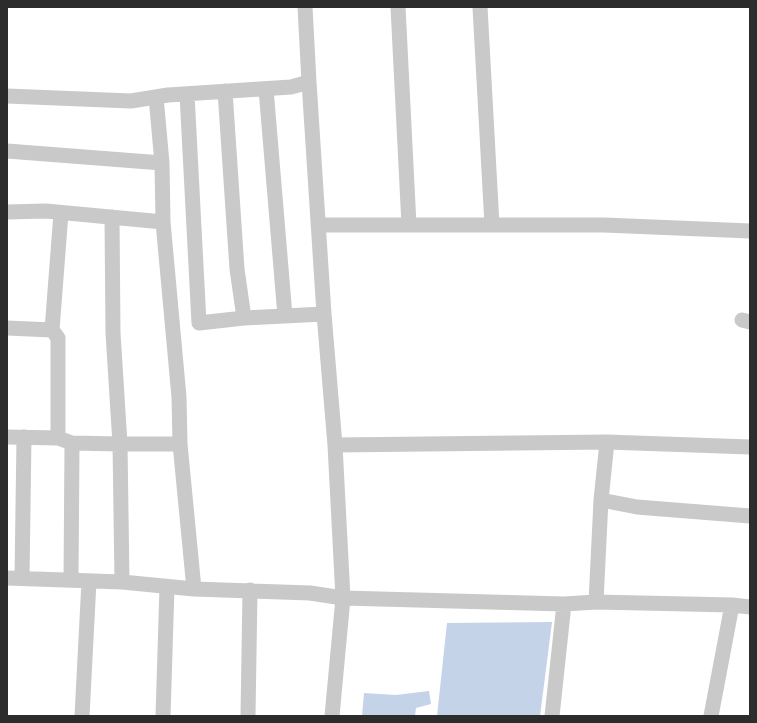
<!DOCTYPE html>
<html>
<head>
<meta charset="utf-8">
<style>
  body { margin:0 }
  #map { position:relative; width:757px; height:723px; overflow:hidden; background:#fff; font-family:Jost,sans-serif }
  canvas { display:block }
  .frame { position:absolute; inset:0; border:8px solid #2c2c2c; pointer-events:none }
</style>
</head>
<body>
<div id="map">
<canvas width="757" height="723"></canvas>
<div class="frame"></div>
</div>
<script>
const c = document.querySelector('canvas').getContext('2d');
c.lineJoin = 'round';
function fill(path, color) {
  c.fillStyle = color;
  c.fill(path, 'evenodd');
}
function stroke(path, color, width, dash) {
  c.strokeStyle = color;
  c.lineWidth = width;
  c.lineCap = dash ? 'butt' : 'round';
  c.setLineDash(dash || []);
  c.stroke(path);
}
fill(new Path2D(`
  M 552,622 L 540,716 L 437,716 L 447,623 Z
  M 429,691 L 431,704 L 416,708 L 415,716 L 362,716 L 364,693 L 396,695 Z`), '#c5d3e9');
stroke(new Path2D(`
  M 305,7 L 309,82
  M 398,7 L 409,225
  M 480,7 L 492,225
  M 266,89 L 285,316
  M 225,91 L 237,269 L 244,318 L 324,314
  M 187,94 L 199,323 L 244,318
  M 7,96 L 131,101 L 168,95 L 291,87 L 309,82 L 324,314 L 335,445 L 343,598 L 332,716
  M 156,97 L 162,163 L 163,222
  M 7,151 L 162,163
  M 7,212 L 46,211 L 163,222 L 179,397 L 180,444 L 194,589
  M 318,225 L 604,225 L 750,231
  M 742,320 L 750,322
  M 7,328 L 52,330
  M 7,437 L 58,438 L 58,338 L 52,330 L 61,213
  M 58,438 L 72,443 L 120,444 L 113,333 L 112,217
  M 335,445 L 607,442
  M 601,500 L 607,442 L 750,447
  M 7,578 L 122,582 L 194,589 L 310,593 L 343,598 L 564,604 L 596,602 L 732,605 L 750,607
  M 22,578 L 24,437
  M 71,580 L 72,443
  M 122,582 L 120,444 L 180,444
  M 596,602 L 601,500 L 637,507 L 750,516
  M 82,716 L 89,581
  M 163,716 L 167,587
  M 248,716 L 250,590
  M 552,716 L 564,604
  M 711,716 L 732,605`), '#c9c9c9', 15);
</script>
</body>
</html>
